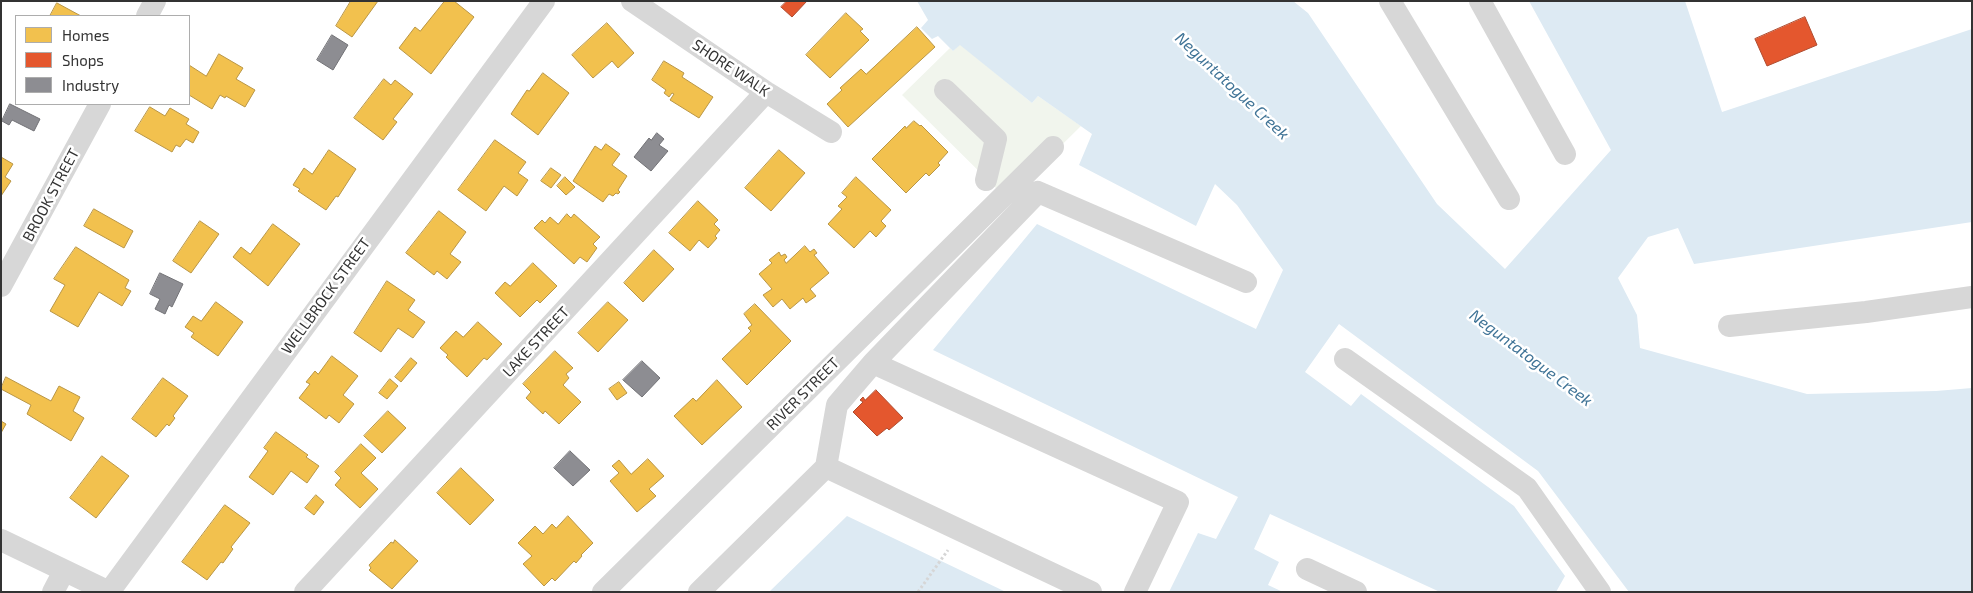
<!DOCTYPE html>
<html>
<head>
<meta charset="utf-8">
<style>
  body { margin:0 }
  #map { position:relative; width:1973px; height:593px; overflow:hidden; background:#fff; font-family:"Exo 2",sans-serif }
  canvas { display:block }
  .frame { position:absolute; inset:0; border:2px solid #333; pointer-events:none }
  .legend { position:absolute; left:15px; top:15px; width:175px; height:90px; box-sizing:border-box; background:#fff; border:1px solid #adadad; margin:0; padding:6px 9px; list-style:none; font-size:15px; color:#333 }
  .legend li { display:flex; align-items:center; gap:10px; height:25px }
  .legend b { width:25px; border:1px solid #adadad }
</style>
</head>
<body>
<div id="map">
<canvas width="1973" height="593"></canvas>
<div class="frame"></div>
<ul class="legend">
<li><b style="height:14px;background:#f2c14e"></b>Homes</li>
<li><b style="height:14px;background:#e4572e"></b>Shops</li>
<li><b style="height:14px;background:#8d8d92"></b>Industry</li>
</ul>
</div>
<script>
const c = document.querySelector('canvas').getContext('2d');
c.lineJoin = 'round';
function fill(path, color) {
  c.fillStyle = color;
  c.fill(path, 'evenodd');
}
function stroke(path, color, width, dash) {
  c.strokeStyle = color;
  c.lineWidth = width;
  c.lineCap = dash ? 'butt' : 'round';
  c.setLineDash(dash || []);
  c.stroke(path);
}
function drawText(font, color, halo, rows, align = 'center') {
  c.font = font + ' "Exo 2",sans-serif';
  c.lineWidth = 5;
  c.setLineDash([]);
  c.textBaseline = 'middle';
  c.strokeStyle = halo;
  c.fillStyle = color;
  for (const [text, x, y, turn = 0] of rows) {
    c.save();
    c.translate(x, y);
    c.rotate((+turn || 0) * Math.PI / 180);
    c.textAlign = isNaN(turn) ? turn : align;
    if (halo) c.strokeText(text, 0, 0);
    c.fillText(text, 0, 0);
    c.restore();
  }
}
fill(new Path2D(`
  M 960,44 L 1032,103 L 1038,96 L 1081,126 L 1007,199 L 902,95 L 950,48 L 953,51 Z`), '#f1f5ed');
fill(new Path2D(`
  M 917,1 L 1293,1 L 1308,13 L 1437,204 L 1505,269 L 1611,150 L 1529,1 L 1685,1 L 1722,112 L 1972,29 L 1972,222 L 1694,264 L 1678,228 L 1648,237 L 1618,278 L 1637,315 L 1640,348 L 1807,394 L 1936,391 L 1972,388 L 1972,592 L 1629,592 L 1538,471 L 1339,324 L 1305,372 L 1351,406 L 1361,394 L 1514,506 L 1565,576 L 1556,592 L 1440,592 L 1270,514 L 1254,549 L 1279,562 L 1268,585 L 1283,592 L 1169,592 L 1198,533 L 1216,539 L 1238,497 L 933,350 L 1037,224 L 1256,329 L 1283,270 L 1237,205 L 1215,184 L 1196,226 L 1079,165 L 1092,134 L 1038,96 L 1032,103 L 960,45 L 953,51 L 938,36 L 932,39 L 921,28 L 928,20 Z
  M 847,516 L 1006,592 L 769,592 Z`), '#ddeaf3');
const homes = new Path2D(`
  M 351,1 L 378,1 L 352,37 L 336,26 Z
  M 445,1 L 454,1 L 474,17 L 431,74 L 399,48 L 415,27 L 420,31 Z
  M 57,3 L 81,16 L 50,16 Z
  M 846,13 L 863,29 L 860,31 L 869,40 L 830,78 L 806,55 Z
  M 607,23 L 634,53 L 618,68 L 612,61 L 593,78 L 572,55 Z
  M 917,27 L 935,47 L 848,127 L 827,104 L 842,90 L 840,88 L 861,69 L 866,74 Z
  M 219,54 L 243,68 L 236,79 L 255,90 L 245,107 L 226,96 L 225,98 L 220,95 L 212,109 L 189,95 L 189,65 L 206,76 Z
  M 664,61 L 684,73 L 682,77 L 713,97 L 699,118 L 670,100 L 674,94 L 672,93 L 669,97 L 664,93 L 666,90 L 652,80 Z
  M 543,73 L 569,93 L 538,135 L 511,114 L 527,90 L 529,91 Z
  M 384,79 L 391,85 L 395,80 L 413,94 L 393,119 L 397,122 L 383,140 L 354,118 Z
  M 150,107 L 165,116 L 170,108 L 189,119 L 186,124 L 199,132 L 193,143 L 186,139 L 180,147 L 176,145 L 172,152 L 135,131 Z
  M 914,121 L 920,126 L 921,125 L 948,152 L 938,163 L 940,165 L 929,176 L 926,173 L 906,193 L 872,159 L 905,126 L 906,128 Z
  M 495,140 L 526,162 L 518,173 L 528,180 L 517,196 L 504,186 L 486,211 L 458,190 Z
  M 606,144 L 620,154 L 612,165 L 627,176 L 618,190 L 620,192 L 618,194 L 616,193 L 613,196 L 609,194 L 603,202 L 573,181 L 595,146 L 601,150 Z
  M 329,150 L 356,169 L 338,197 L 336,196 L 326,210 L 298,191 L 300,189 L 293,185 L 304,168 L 312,174 Z
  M 779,150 L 805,173 L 771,211 L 745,188 Z
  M 1,157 L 13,164 L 5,177 L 11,181 L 1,196 Z
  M 551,168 L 561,175 L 551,188 L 541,181 Z
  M 565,177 L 575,187 L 566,195 L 557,186 Z
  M 856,177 L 891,210 L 881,221 L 886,226 L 876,237 L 870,231 L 854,248 L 828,224 L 842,209 L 838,206 L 847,197 L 842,193 Z
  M 698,201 L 718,220 L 714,224 L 720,230 L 715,236 L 717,238 L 708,248 L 699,240 L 690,251 L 669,233 Z
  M 94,209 L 133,231 L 124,248 L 84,226 Z
  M 439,211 L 466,232 L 450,254 L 461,262 L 447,279 L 437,271 L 434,275 L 406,253 Z
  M 567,214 L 571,218 L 574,214 L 600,237 L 593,244 L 597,248 L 587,262 L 580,257 L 574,264 L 534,228 L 542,220 L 545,223 L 550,217 L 558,224 Z
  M 200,221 L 219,234 L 191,273 L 173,261 Z
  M 273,224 L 300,244 L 268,286 L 233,257 L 241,247 L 250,254 Z
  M 805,246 L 810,252 L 814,249 L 817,253 L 814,255 L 829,273 L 810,289 L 816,296 L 806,303 L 803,298 L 790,309 L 782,299 L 773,307 L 763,295 L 772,289 L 759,274 L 772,263 L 769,260 L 779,252 L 781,256 L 785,254 L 787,257 L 784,260 L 786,263 Z
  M 76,247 L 129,280 L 125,288 L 131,291 L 122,306 L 99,292 L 78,327 L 50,311 L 65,285 L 54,279 Z
  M 654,250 L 674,269 L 643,302 L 624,283 Z
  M 533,263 L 557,286 L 540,303 L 537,300 L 520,317 L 495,293 L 505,282 L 510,286 Z
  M 387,281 L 415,300 L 408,310 L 425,322 L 413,338 L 398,328 L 381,352 L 354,333 Z
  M 216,302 L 243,322 L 218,356 L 191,337 L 194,333 L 185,327 L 193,316 L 201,321 Z
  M 608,302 L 628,320 L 598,352 L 578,333 Z
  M 755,304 L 791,341 L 747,385 L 722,359 L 751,331 L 748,328 L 752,325 L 744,314 Z
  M 478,322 L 502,344 L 487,360 L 484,358 L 467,377 L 446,357 L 448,355 L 440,348 L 456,331 L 463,337 Z
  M 555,351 L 573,368 L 566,374 L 569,378 L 563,385 L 581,402 L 559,424 L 545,411 L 543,414 L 526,398 L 531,392 L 523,384 Z
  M 332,356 L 358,376 L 343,395 L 354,404 L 339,423 L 329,415 L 326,419 L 299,398 L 310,384 L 306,382 L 315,371 L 318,374 Z
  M 411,358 L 417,363 L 401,382 L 395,377 Z
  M 6,377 L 51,401 L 59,386 L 80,397 L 73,411 L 84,418 L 71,441 L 27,414 L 31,405 L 1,389 Z
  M 163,378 L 188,396 L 173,416 L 175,418 L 169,426 L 167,424 L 156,437 L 132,419 Z
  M 390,379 L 398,386 L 387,399 L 379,393 Z
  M 717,380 L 742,407 L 702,445 L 674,416 L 693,398 L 696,401 Z
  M 619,382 L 627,393 L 617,400 L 609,389 Z
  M 388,411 L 406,428 L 382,453 L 364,436 Z
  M 1,421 L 6,424 L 1,433 Z
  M 276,432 L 308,455 L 306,457 L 319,466 L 307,483 L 291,471 L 273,495 L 249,477 L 268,451 L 264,448 Z
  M 361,444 L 376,458 L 361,473 L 378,489 L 360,508 L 335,485 L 341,478 L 335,472 Z
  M 102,456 L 129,476 L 96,518 L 70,498 Z
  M 648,459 L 664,476 L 649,489 L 656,496 L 637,512 L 610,481 L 619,473 L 612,466 L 619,460 L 631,474 Z
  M 461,468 L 494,500 L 470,525 L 437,493 Z
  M 316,495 L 324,502 L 314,515 L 305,508 Z
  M 225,505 L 250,523 L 231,547 L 233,549 L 223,563 L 221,562 L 207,580 L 182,562 Z
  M 568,516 L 593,543 L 581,555 L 582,556 L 576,563 L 574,561 L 555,581 L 552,578 L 544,586 L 523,564 L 532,556 L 518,543 L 535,526 L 543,534 L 552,524 L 556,528 Z
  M 395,540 L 418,561 L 392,589 L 369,570 L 371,568 L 369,565 L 391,542 L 393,543 Z`);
fill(homes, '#f2c14e');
stroke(homes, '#b99646', 1);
const shops = new Path2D(`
  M 787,1 L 807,1 L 792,17 L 781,7 Z
  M 1805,17 L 1817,45 L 1767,66 L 1755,39 Z
  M 876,390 L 903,418 L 889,430 L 887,428 L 877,436 L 853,412 L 863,402 L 860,400 L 863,397 L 865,400 Z`);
fill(shops, '#e4572e');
stroke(shops, '#af4c30', 1);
const industry = new Path2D(`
  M 332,35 L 348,45 L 333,70 L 317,60 Z
  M 10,104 L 40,119 L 34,131 L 12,120 L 9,125 L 2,121 Z
  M 657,133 L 664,139 L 659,145 L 668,151 L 651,171 L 634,157 L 649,138 L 651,140 Z
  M 160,273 L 183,284 L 172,307 L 169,305 L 165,314 L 155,309 L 160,299 L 150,294 Z
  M 642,361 L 660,378 L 642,397 L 623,380 Z
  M 570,451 L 590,470 L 573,486 L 554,468 Z`);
fill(industry, '#8d8d92');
stroke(industry, '#727276', 1);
stroke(new Path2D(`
  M 918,592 L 948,550`), '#d6d6d6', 3, [2.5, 2.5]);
stroke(new Path2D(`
  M 632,1 L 766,92 L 831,132
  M 1390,1 L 1509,199
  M 1480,1 L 1565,154
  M 147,16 L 155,1
  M 945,90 L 996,139 L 986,180
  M 1,286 L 100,104
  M 1729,326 L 1866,312 L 1972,297
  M 1345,359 L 1527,488 L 1600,592
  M 873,363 L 1038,192 L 1246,282
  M 826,467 L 1091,592
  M 1,540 L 109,592
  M 1307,569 L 1356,592
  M 53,592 L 64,571
  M 109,592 L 544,1
  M 305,592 L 766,92
  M 603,592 L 1053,147
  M 699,592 L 826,467 L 837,405 L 873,363 L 1178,502 L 1135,592`), '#d7d7d7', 22);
drawText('15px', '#333', '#fff', [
  ["SHORE WALK",731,68,34],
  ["BROOK STREET",51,195,-62],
  ["WELLBROCK STREET",326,296,-54],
  ["LAKE STREET",536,342,-47],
  ["RIVER STREET",803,394,-45]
]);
drawText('italic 16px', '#3f7396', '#fff', [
  ["Neguntatogue Creek",1232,86,43],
  ["Neguntatogue Creek",1531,358,37]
]);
</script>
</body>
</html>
